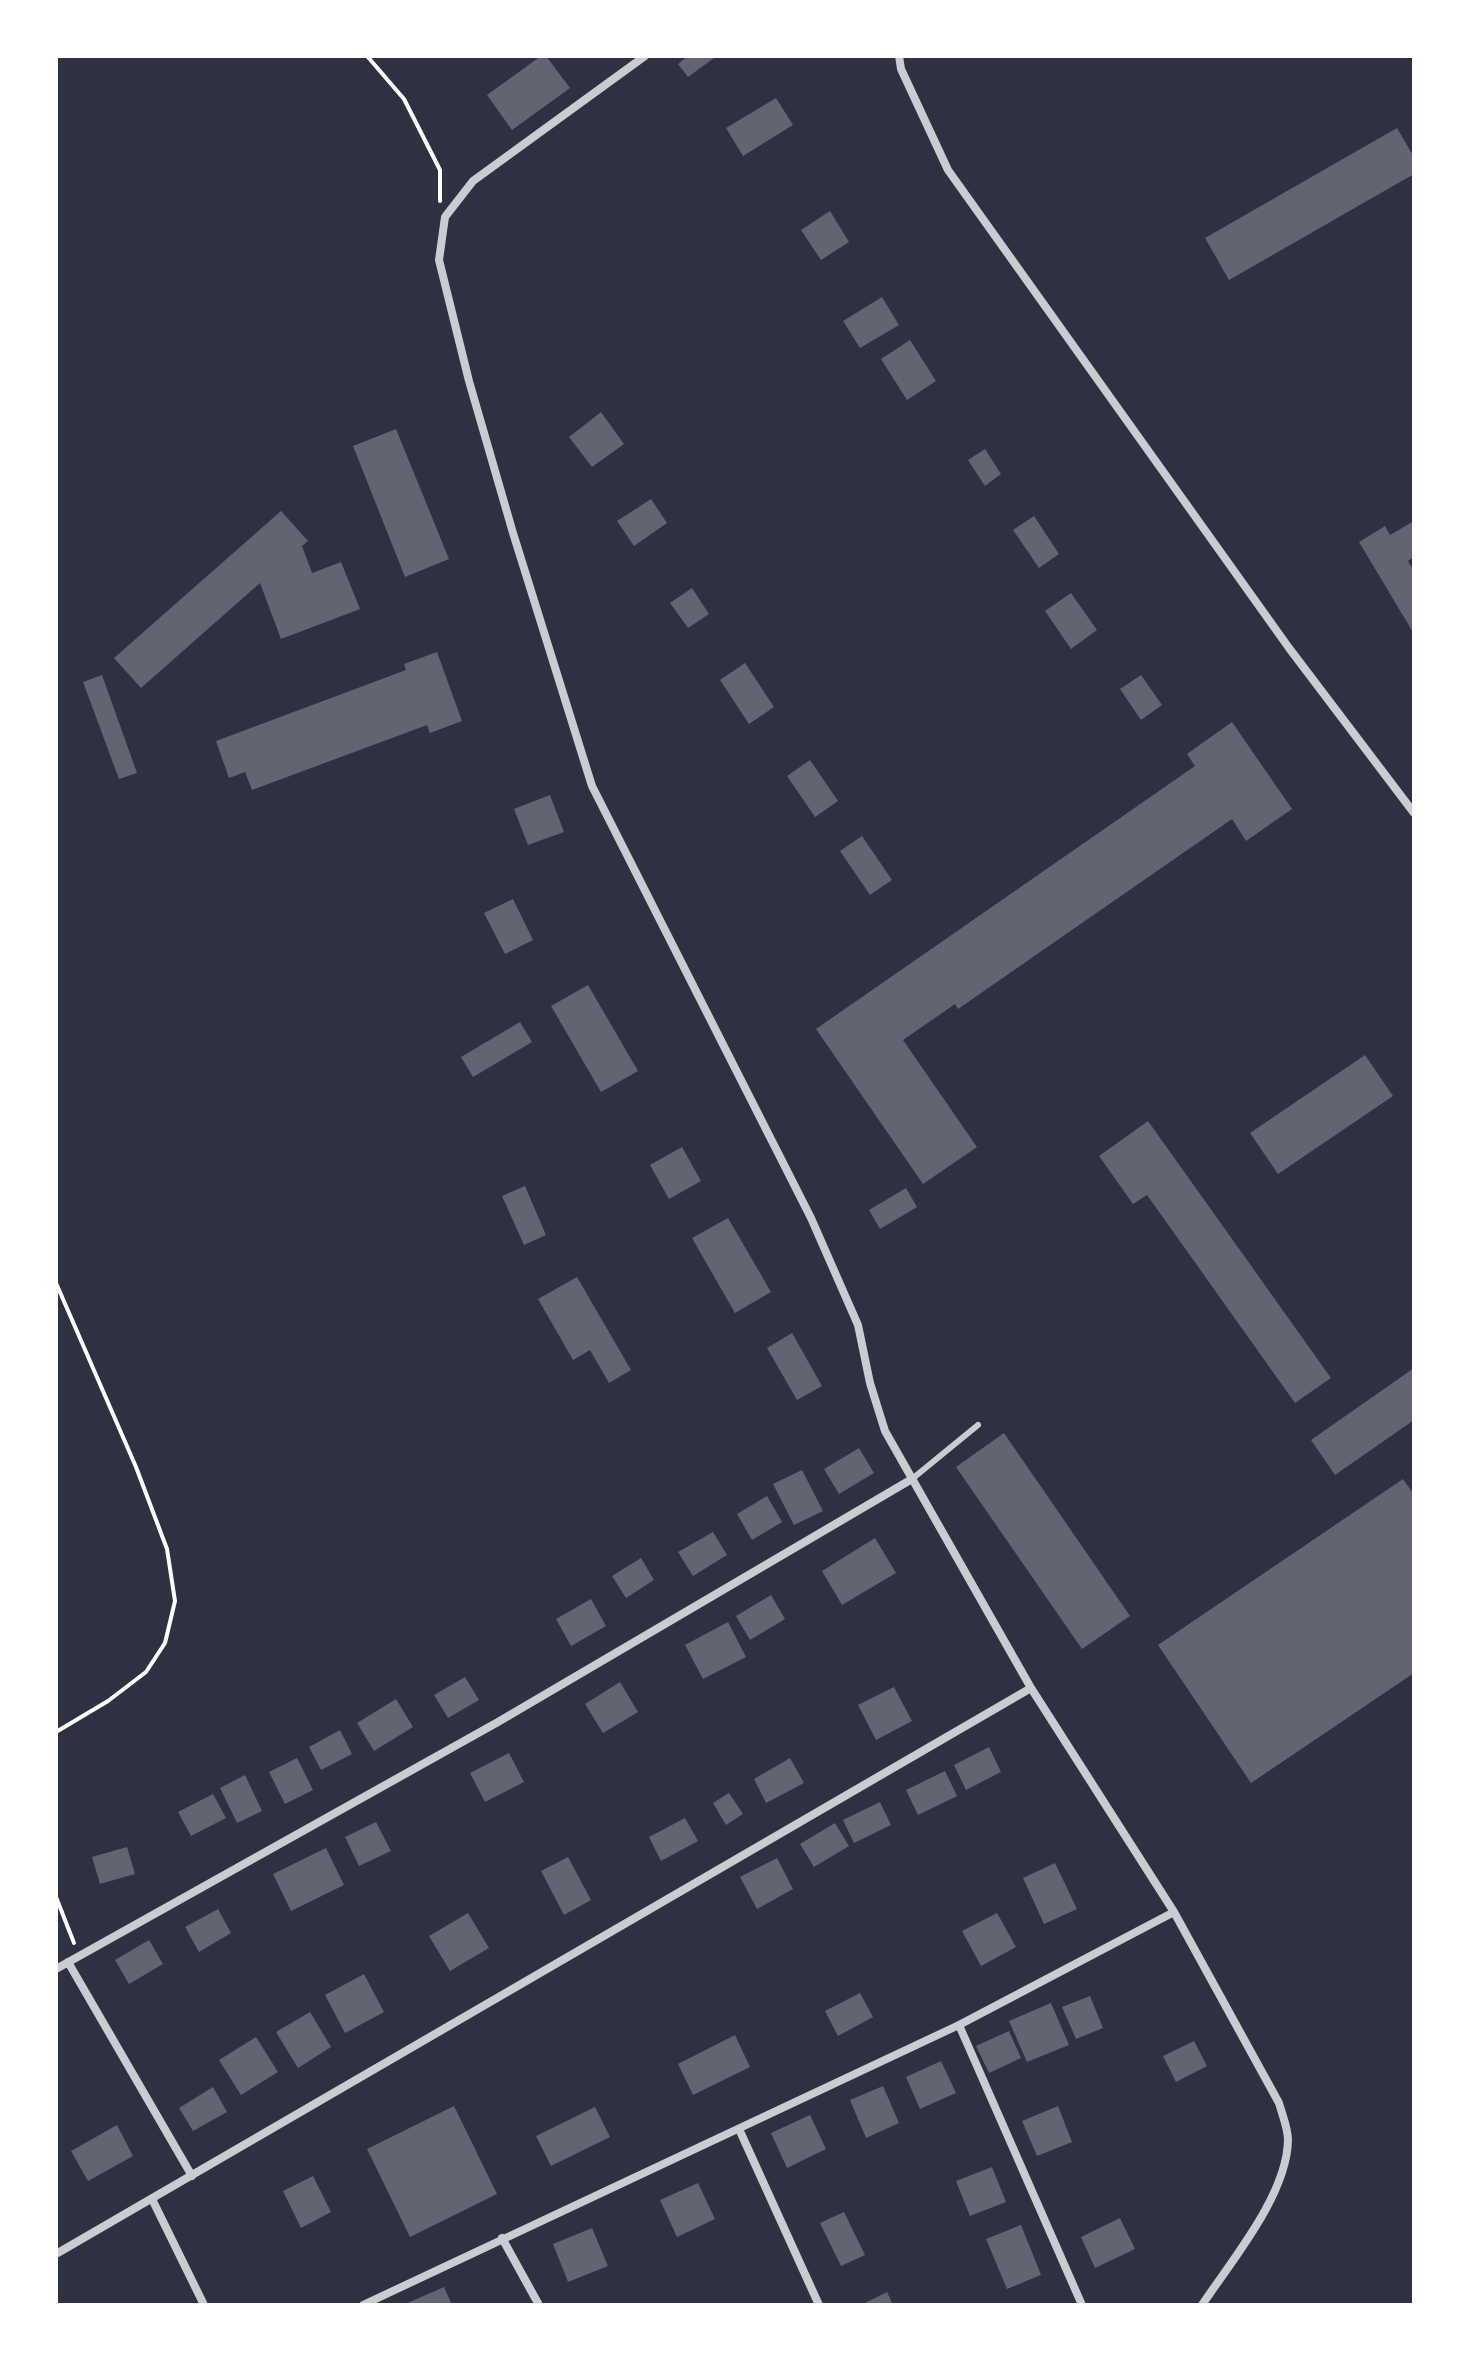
<!DOCTYPE html>
<html>
<head>
<meta charset="utf-8">
<style>
  body { margin:0 }
  #map { position:relative; width:1470px; height:2361px; overflow:hidden; background:#2d3142; font-family:Manrope,sans-serif }
  canvas { display:block }
  .frame { position:absolute; inset:0; border:58px solid #fff; pointer-events:none }
</style>
</head>
<body>
<div id="map">
<canvas width="1470" height="2361"></canvas>
<div class="frame"></div>
</div>
<script>
const c = document.querySelector('canvas').getContext('2d');
c.lineJoin = 'round';
function fill(path, color) {
  c.fillStyle = color;
  c.fill(path, 'evenodd');
}
function stroke(path, color, width, dash) {
  c.strokeStyle = color;
  c.lineWidth = width;
  c.lineCap = dash ? 'butt' : 'round';
  c.setLineDash(dash || []);
  c.stroke(path);
}
fill(new Path2D(`
  M 541,56 L 546,56 L 570,88 L 512,130 L 487,95 Z
  M 688,56 L 713,56 L 714,58 L 688,77 L 678,64 Z
  M 776,98 L 793,125 L 743,156 L 726,128 Z
  M 1397,128 L 1414,157 L 1414,174 L 1229,280 L 1205,238 Z
  M 830,211 L 849,242 L 821,260 L 801,230 Z
  M 882,297 L 899,325 L 860,348 L 843,321 Z
  M 910,340 L 936,381 L 907,400 L 881,359 Z
  M 601,412 L 624,444 L 592,467 L 569,437 Z
  M 396,429 L 449,559 L 405,577 L 353,446 Z
  M 985,449 L 1001,474 L 985,486 L 968,460 Z
  M 651,499 L 667,523 L 634,546 L 617,521 Z
  M 281,511 L 308,541 L 302,546 L 312,573 L 341,562 L 360,609 L 281,639 L 260,583 L 141,688 L 114,658 Z
  M 1034,516 L 1059,554 L 1039,568 L 1013,530 Z
  M 1414,521 L 1414,557 L 1408,561 L 1414,571 L 1414,634 L 1359,542 L 1385,526 L 1390,535 Z
  M 692,588 L 709,614 L 688,628 L 670,603 Z
  M 1071,593 L 1097,630 L 1071,649 L 1045,611 Z
  M 437,652 L 462,721 L 430,733 L 427,725 L 252,790 L 245,772 L 229,778 L 216,741 L 406,670 L 404,664 Z
  M 745,663 L 774,707 L 749,724 L 720,680 Z
  M 102,675 L 137,773 L 119,779 L 83,682 Z
  M 1141,675 L 1162,705 L 1141,720 L 1120,689 Z
  M 1232,722 L 1292,809 L 1246,841 L 1232,819 L 958,1009 L 955,1004 L 903,1040 L 977,1147 L 923,1184 L 816,1029 L 1195,766 L 1187,754 Z
  M 810,760 L 838,801 L 815,817 L 787,776 Z
  M 550,795 L 564,832 L 528,845 L 514,809 Z
  M 862,836 L 892,880 L 870,895 L 840,851 Z
  M 513,899 L 533,940 L 505,954 L 484,913 Z
  M 588,985 L 638,1071 L 601,1092 L 551,1006 Z
  M 520,1022 L 532,1042 L 473,1077 L 461,1057 Z
  M 1365,1055 L 1393,1096 L 1278,1174 L 1250,1133 Z
  M 1148,1121 L 1331,1378 L 1295,1403 L 1147,1195 L 1133,1204 L 1099,1156 Z
  M 682,1147 L 701,1181 L 669,1199 L 650,1165 Z
  M 525,1186 L 546,1235 L 524,1245 L 502,1196 Z
  M 906,1188 L 917,1207 L 880,1229 L 869,1210 Z
  M 728,1218 L 771,1292 L 735,1313 L 692,1238 Z
  M 577,1277 L 631,1370 L 609,1383 L 590,1350 L 573,1360 L 538,1299 Z
  M 792,1333 L 822,1386 L 797,1400 L 767,1348 Z
  M 1414,1368 L 1414,1420 L 1335,1475 L 1311,1440 Z
  M 1004,1433 L 1130,1616 L 1082,1649 L 956,1467 Z
  M 859,1448 L 874,1473 L 839,1494 L 824,1469 Z
  M 802,1470 L 823,1511 L 794,1525 L 773,1484 Z
  M 1403,1479 L 1414,1495 L 1414,1673 L 1251,1783 L 1158,1645 Z
  M 767,1496 L 782,1522 L 752,1540 L 737,1514 Z
  M 713,1532 L 727,1555 L 693,1576 L 678,1552 Z
  M 875,1538 L 896,1573 L 842,1605 L 822,1571 Z
  M 641,1558 L 654,1580 L 626,1598 L 612,1576 Z
  M 771,1595 L 785,1619 L 750,1640 L 736,1616 Z
  M 591,1599 L 606,1626 L 571,1646 L 556,1619 Z
  M 728,1622 L 746,1657 L 703,1679 L 685,1645 Z
  M 465,1677 L 479,1700 L 448,1718 L 434,1695 Z
  M 620,1682 L 638,1712 L 603,1733 L 585,1704 Z
  M 894,1687 L 912,1721 L 876,1740 L 858,1705 Z
  M 396,1699 L 413,1727 L 374,1751 L 357,1723 Z
  M 340,1730 L 352,1754 L 321,1770 L 309,1747 Z
  M 989,1747 L 1001,1772 L 966,1790 L 954,1765 Z
  M 509,1753 L 524,1782 L 485,1802 L 470,1773 Z
  M 297,1758 L 313,1790 L 285,1804 L 269,1772 Z
  M 790,1758 L 804,1783 L 766,1803 L 754,1779 Z
  M 945,1771 L 957,1796 L 918,1815 L 906,1790 Z
  M 245,1775 L 262,1811 L 237,1823 L 220,1788 Z
  M 729,1793 L 743,1814 L 726,1825 L 713,1803 Z
  M 213,1794 L 226,1818 L 191,1836 L 178,1812 Z
  M 880,1802 L 891,1825 L 854,1843 L 843,1820 Z
  M 685,1818 L 698,1841 L 661,1861 L 649,1837 Z
  M 376,1822 L 391,1851 L 359,1866 L 345,1837 Z
  M 835,1823 L 849,1846 L 814,1867 L 800,1844 Z
  M 127,1847 L 135,1874 L 100,1884 L 92,1857 Z
  M 326,1848 L 344,1885 L 291,1911 L 273,1874 Z
  M 568,1857 L 591,1900 L 564,1915 L 541,1871 Z
  M 777,1858 L 793,1889 L 757,1909 L 740,1877 Z
  M 1055,1863 L 1077,1909 L 1044,1924 L 1023,1878 Z
  M 218,1909 L 231,1933 L 199,1952 L 185,1927 Z
  M 468,1913 L 489,1948 L 450,1971 L 429,1936 Z
  M 997,1913 L 1016,1947 L 981,1966 L 962,1931 Z
  M 149,1940 L 163,1964 L 129,1984 L 115,1960 Z
  M 364,1974 L 384,2012 L 345,2033 L 325,1995 Z
  M 860,1993 L 873,2017 L 838,2036 L 825,2011 Z
  M 1090,1996 L 1103,2028 L 1076,2039 L 1062,2007 Z
  M 1051,2003 L 1069,2045 L 1027,2062 L 1009,2021 Z
  M 310,2012 L 331,2047 L 298,2068 L 276,2032 Z
  M 1009,2031 L 1021,2058 L 989,2073 L 976,2046 Z
  M 735,2035 L 750,2067 L 693,2095 L 678,2064 Z
  M 256,2037 L 278,2072 L 241,2095 L 219,2060 Z
  M 1194,2041 L 1207,2066 L 1176,2082 L 1163,2056 Z
  M 941,2061 L 956,2093 L 920,2109 L 906,2077 Z
  M 883,2086 L 899,2123 L 866,2138 L 850,2100 Z
  M 213,2087 L 227,2112 L 193,2131 L 179,2108 Z
  M 454,2106 L 497,2194 L 410,2237 L 367,2149 Z
  M 1058,2106 L 1072,2142 L 1037,2156 L 1022,2121 Z
  M 595,2107 L 610,2137 L 551,2166 L 536,2136 Z
  M 810,2115 L 826,2149 L 787,2168 L 771,2133 Z
  M 117,2125 L 133,2156 L 88,2181 L 71,2151 Z
  M 992,2167 L 1006,2202 L 970,2216 L 956,2181 Z
  M 313,2176 L 331,2212 L 301,2228 L 283,2191 Z
  M 698,2183 L 715,2219 L 677,2237 L 660,2200 Z
  M 844,2212 L 865,2255 L 841,2266 L 820,2223 Z
  M 1120,2218 L 1135,2249 L 1095,2268 L 1081,2237 Z
  M 1021,2225 L 1041,2275 L 1007,2289 L 986,2239 Z
  M 592,2228 L 608,2266 L 568,2282 L 553,2244 Z
  M 444,2287 L 452,2305 L 403,2305 Z
  M 887,2292 L 893,2305 L 861,2305 Z`), '#626471');
stroke(new Path2D(`
  M 367,56 L 404,99 L 440,170 L 440,201
  M 56,1283 L 136,1467 L 167,1549 L 175,1601 L 165,1643 L 146,1672 L 108,1701 L 56,1732
  M 56,1897 L 74,1943`), '#fff', 4);
stroke(new Path2D(`
  M 912,1479 L 978,1425`), '#caccd0', 6);
stroke(new Path2D(`
  M 645,56 L 473,181 L 445,217 L 439,260 L 469,381 L 513,533 L 592,786 L 811,1218 L 858,1325 L 870,1383 L 885,1431 L 1031,1688 L 1174,1912 L 1279,2103 C 1282,2114 1288,2128 1288,2140 C 1287,2195 1232,2260 1202,2305
  M 899,56 L 901,69 L 948,170 L 1289,648 L 1414,813
  M 68,1962 L 192,2176
  M 56,1969 L 498,1722 L 912,1479
  M 959,2025 L 1082,2305
  M 739,2129 L 819,2305
  M 152,2199 L 204,2305
  M 502,2238 L 539,2305
  M 56,2254 L 1031,1688
  M 363,2305 L 959,2025 L 1174,1912`), '#caccd0', 8);
</script>
</body>
</html>
